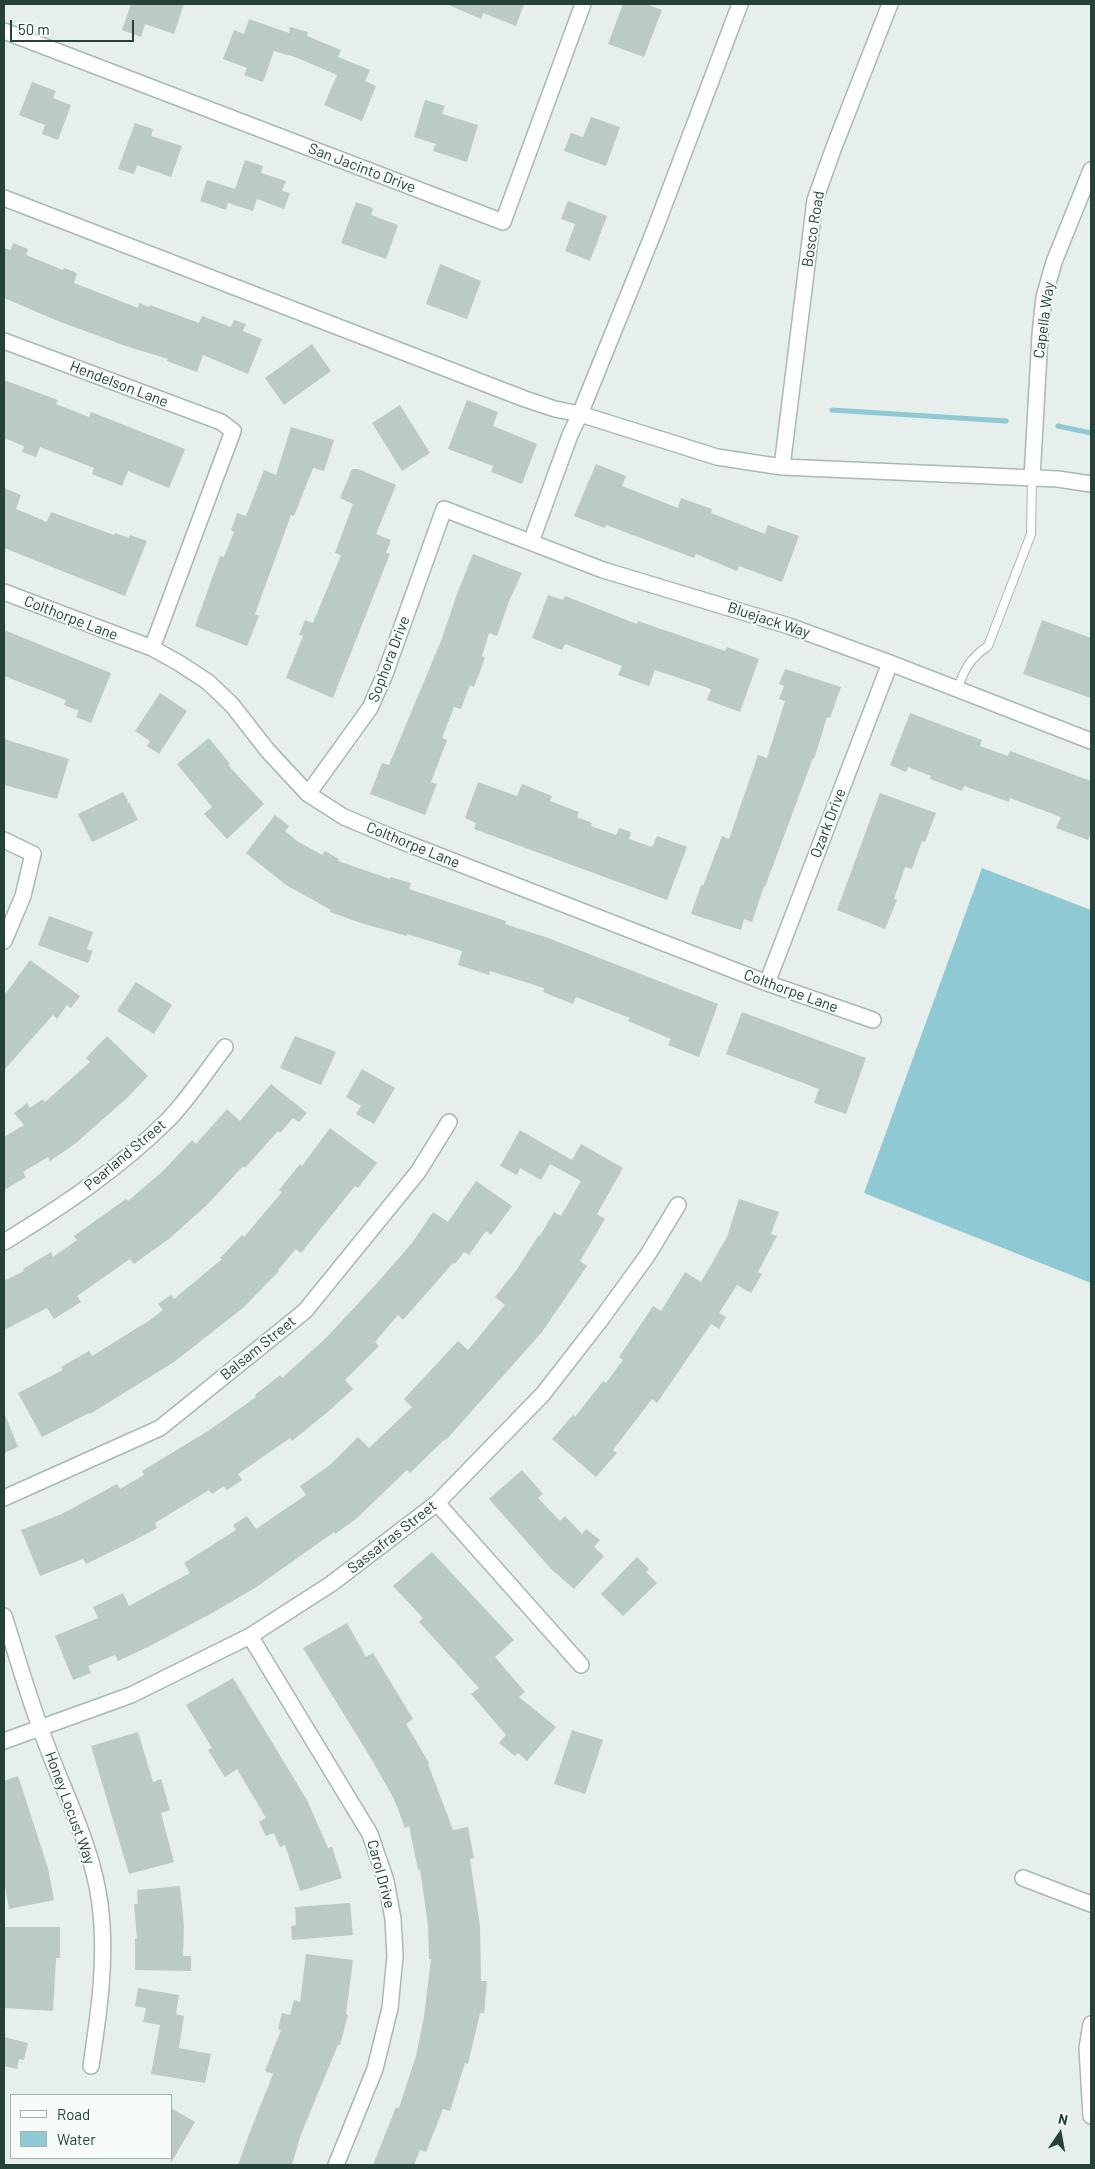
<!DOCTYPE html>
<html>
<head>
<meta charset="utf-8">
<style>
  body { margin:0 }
  #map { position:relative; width:1095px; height:2169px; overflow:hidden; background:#e6efeb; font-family:Barlow,sans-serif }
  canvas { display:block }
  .frame { position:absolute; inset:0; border:5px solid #24423a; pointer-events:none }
  .legend { position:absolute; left:10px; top:2094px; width:162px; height:65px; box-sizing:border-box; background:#f7fbf9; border:1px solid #a3b1ad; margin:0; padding:6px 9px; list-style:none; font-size:15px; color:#24423a }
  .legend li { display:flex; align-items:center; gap:10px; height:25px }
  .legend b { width:25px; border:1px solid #a3b1ad }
  .north { position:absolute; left:1035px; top:2109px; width:50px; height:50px; -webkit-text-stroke:4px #f7fbf9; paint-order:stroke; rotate:12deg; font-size:14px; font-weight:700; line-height:20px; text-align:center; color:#24423a }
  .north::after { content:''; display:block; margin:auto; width:18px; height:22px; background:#24423a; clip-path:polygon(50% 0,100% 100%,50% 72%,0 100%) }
  .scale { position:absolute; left:10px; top:20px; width:124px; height:22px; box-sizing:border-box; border:2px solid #24423a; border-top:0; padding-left:6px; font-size:15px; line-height:18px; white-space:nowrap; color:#24423a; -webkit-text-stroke:4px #f7fbf9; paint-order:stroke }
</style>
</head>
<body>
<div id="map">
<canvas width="1095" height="2169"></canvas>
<div class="frame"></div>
<ul class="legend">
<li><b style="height:6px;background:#fff"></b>Road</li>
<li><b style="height:14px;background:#8ec9d4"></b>Water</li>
</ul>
<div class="north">N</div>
<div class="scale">50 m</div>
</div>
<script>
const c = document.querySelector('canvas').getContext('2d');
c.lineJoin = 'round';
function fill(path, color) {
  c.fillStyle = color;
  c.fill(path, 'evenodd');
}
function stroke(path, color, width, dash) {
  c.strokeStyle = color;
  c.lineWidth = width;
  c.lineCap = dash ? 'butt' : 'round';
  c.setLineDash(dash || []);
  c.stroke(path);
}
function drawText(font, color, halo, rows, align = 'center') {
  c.font = font + ' Barlow,sans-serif';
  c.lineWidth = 4;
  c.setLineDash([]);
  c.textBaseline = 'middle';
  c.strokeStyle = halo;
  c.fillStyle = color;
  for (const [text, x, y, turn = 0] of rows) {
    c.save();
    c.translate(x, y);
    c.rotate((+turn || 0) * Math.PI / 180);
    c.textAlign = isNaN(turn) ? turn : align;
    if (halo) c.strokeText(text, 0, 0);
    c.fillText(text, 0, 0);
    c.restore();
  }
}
fill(new Path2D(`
  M 982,868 L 1091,910 L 1091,1283 L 864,1193 Z`), '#8ec9d4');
stroke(new Path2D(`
  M 832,410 L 1006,421
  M 1058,426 L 1091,433`), '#8ec9d4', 5);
fill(new Path2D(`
  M 131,4 L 184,4 L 174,34 L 145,24 L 141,37 L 122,30 Z
  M 446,4 L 524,4 L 516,26 L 483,13 L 481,19 Z
  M 623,4 L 646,4 L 662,10 L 644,57 L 608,44 Z
  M 249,19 L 289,33 L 290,27 L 308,32 L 307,36 L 341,50 L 338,57 L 370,70 L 365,81 L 376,86 L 362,121 L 324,105 L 337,75 L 295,57 L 274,51 L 263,82 L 244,75 L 247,68 L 223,59 L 234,30 L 244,34 Z
  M 32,82 L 56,91 L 53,98 L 71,105 L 58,140 L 42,134 L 45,125 L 19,115 Z
  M 425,100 L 445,106 L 442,114 L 478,125 L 467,162 L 433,151 L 436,144 L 414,137 Z
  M 591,117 L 620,127 L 606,166 L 564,151 L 571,133 L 583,137 Z
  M 135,123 L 153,129 L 151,136 L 182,146 L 171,177 L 137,165 L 134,174 L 118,169 Z
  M 245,160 L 263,166 L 261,173 L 286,181 L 282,191 L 290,193 L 284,209 L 257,199 L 253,211 L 228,203 L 226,210 L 200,201 L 207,180 L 235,189 Z
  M 568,201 L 607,216 L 590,261 L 565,251 L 575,224 L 561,219 Z
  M 356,202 L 373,208 L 371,215 L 398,225 L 386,259 L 341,243 Z
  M 13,243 L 28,249 L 26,255 L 63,270 L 64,268 L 77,273 L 74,283 L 138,308 L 139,303 L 149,307 L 150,305 L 199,323 L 202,316 L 231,327 L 234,320 L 246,324 L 243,331 L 262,339 L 248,374 L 203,355 L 197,372 L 167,361 L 168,359 L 123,345 L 58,321 L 4,298 L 4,248 L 11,250 Z
  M 440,264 L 481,281 L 467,319 L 426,304 Z
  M 312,344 L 331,371 L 284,405 L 265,378 Z
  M 4,380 L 58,400 L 56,404 L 89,417 L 91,412 L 185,449 L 169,488 L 128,471 L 122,486 L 92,474 L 94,468 L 40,447 L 36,457 L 22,452 L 24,446 L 4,438 Z
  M 467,400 L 498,412 L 493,426 L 537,444 L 522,484 L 491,472 L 493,466 L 448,449 Z
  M 400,405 L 430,453 L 402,471 L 372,423 Z
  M 291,427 L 334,440 L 324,471 L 313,468 L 294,516 L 291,515 L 255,614 L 259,616 L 247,646 L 195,626 L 220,556 L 224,557 L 234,532 L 231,530 L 237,513 L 246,516 L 264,470 L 276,475 Z
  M 596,464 L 626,476 L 622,486 L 678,508 L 681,498 L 712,509 L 711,513 L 765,534 L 768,525 L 799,536 L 782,582 L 739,566 L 737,571 L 696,554 L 694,558 L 606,525 L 605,528 L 574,516 Z
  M 352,469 L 358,469 L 396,485 L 376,534 L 391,540 L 386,553 L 390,554 L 333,698 L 286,678 L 303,636 L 299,635 L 305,620 L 313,623 L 341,555 L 335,553 L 353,504 L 340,498 Z
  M 4,488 L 21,495 L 16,509 L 47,522 L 51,512 L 114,535 L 115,533 L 129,538 L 130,535 L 147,541 L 125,596 L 4,548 Z
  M 473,554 L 522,573 L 509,601 L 497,636 L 489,633 L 482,656 L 485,658 L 474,687 L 470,685 L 461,709 L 454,707 L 442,738 L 447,740 L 431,782 L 437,784 L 425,815 L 370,794 L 382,763 L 389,765 L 441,641 L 457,594 Z
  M 548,595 L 563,600 L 565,596 L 637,624 L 638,621 L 725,651 L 727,647 L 759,659 L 740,712 L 707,700 L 711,689 L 655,670 L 649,686 L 618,675 L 622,666 L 565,644 L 562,650 L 532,638 Z
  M 1042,620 L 1091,638 L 1091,698 L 1023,674 Z
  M 4,630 L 111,673 L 91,723 L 76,717 L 79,711 L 64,705 L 66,700 L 4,676 Z
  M 785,669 L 841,687 L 830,718 L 827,717 L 814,759 L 813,758 L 765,887 L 764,886 L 752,922 L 744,919 L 741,930 L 691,914 L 701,885 L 703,886 L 722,836 L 729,839 L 758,755 L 767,758 L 785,701 L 779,699 L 784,686 L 779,684 Z
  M 160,693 L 187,711 L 159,754 L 147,746 L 150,741 L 135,731 Z
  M 910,713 L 982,740 L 980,746 L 1008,756 L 1010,751 L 1091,781 L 1091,831 L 1088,840 L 1056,828 L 1061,817 L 1010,798 L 1009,802 L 964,786 L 962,791 L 930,779 L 931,776 L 908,767 L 906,772 L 890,765 Z
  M 209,738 L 230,764 L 228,765 L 264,804 L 227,839 L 204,814 L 212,807 L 177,764 Z
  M 4,739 L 69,759 L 57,799 L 4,785 Z
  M 478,782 L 517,796 L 522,784 L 552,796 L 550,801 L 579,812 L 577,817 L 592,823 L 591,826 L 616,835 L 619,828 L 631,832 L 629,839 L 652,847 L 657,836 L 687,847 L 667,900 L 474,829 L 476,823 L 465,818 Z
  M 123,792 L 128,801 L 127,804 L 129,802 L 138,820 L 92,842 L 78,814 Z
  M 880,793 L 936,813 L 925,842 L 922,841 L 912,869 L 905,867 L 894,899 L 897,900 L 885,929 L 837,910 Z
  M 275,815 L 289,826 L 285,831 L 297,841 L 322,855 L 325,851 L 339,859 L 338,861 L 390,879 L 390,877 L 411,883 L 409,889 L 506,921 L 505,924 L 548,938 L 718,1004 L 699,1057 L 668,1045 L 671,1039 L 628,1021 L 630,1018 L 576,997 L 573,1004 L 543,992 L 544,988 L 490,971 L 489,975 L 458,965 L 462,951 L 407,934 L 407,936 L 361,923 L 330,912 L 331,910 L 286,885 L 246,853 Z
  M 49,916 L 93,932 L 87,949 L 93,951 L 88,963 L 38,945 Z
  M 30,960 L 80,996 L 71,1008 L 67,1005 L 57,1019 L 53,1015 L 4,1070 L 4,996 Z
  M 136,982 L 172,1005 L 154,1034 L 117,1011 Z
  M 742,1012 L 866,1058 L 846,1114 L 814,1103 L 819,1089 L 726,1054 Z
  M 107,1036 L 148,1076 L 127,1098 L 76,1143 L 50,1161 L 48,1157 L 23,1172 L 26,1177 L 4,1190 L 4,1137 L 24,1125 L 14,1113 L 27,1103 L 30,1108 L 43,1099 L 45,1102 L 90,1062 L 86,1058 Z
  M 295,1036 L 336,1052 L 321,1085 L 280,1068 Z
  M 362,1069 L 395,1088 L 374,1124 L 356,1114 L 361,1106 L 346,1097 Z
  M 271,1084 L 307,1113 L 299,1122 L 293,1118 L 280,1133 L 278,1131 L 245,1168 L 243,1166 L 208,1204 L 170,1238 L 134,1264 L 130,1259 L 77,1296 L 81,1302 L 54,1319 L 47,1308 L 4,1330 L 4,1281 L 24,1271 L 23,1269 L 51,1252 L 53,1257 L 77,1240 L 74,1236 L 126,1199 L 128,1201 L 163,1171 L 192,1140 L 196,1144 L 227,1109 L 240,1121 Z
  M 330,1128 L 377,1163 L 358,1188 L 355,1186 L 301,1253 L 296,1249 L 278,1270 L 279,1271 L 243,1308 L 174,1362 L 90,1414 L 89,1413 L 42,1437 L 18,1393 L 63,1370 L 61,1367 L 89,1351 L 92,1356 L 150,1320 L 163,1310 L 158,1304 L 171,1295 L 174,1299 L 222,1259 L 220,1258 L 242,1235 L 244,1237 L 282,1192 L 279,1190 L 300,1164 L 302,1166 Z
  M 520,1130 L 572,1160 L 581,1144 L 623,1168 L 597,1214 L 605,1219 L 580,1261 L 587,1266 L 542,1332 L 446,1440 L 445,1439 L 410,1473 L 407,1470 L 357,1518 L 335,1534 L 334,1532 L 255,1588 L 212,1613 L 148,1647 L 118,1661 L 115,1655 L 88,1666 L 91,1673 L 73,1680 L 55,1636 L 98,1618 L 93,1607 L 123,1593 L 129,1606 L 190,1573 L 184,1563 L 236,1530 L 233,1525 L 247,1516 L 256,1529 L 306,1495 L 300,1486 L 330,1465 L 358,1437 L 369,1448 L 412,1407 L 404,1399 L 458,1341 L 468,1350 L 505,1305 L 495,1297 L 515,1272 L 539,1235 L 540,1236 L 554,1212 L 561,1216 L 581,1181 L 550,1164 L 541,1180 L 520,1168 L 517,1175 L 500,1166 Z
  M 476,1181 L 512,1206 L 491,1235 L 486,1231 L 469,1255 L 464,1252 L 455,1264 L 453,1263 L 403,1320 L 398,1315 L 375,1342 L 379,1346 L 345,1380 L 353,1389 L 330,1410 L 292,1441 L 290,1438 L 238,1474 L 242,1480 L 227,1490 L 224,1486 L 212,1494 L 209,1490 L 155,1523 L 157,1528 L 133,1541 L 86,1564 L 83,1559 L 40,1576 L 21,1530 L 62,1514 L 117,1484 L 120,1489 L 144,1475 L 142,1471 L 208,1431 L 256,1397 L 255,1395 L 280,1375 L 282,1378 L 326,1338 L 378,1282 L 412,1243 L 433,1212 L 448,1222 Z
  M 739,1199 L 779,1212 L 771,1234 L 777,1236 L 758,1272 L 762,1274 L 751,1293 L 737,1285 L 719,1313 L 726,1317 L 719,1329 L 711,1324 L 657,1403 L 652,1399 L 613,1450 L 617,1453 L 596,1477 L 552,1439 L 573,1415 L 575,1417 L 603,1381 L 606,1383 L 623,1360 L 619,1357 L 653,1306 L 661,1311 L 685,1272 L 701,1282 L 727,1237 Z
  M 4,1412 L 18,1447 L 4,1453 Z
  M 522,1470 L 543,1494 L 538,1498 L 560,1521 L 565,1516 L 582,1534 L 586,1529 L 600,1540 L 594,1547 L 604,1556 L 574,1589 L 551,1569 L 489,1499 Z
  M 432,1552 L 514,1640 L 495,1657 L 525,1692 L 519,1697 L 556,1727 L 527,1761 L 518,1753 L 515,1756 L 499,1743 L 506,1735 L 471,1694 L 479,1688 L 419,1622 L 423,1618 L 393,1586 Z
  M 637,1557 L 649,1569 L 646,1572 L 657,1583 L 623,1616 L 601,1594 Z
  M 347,1623 L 366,1657 L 373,1653 L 413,1719 L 406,1724 L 429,1763 L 428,1764 L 453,1830 L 468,1827 L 474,1858 L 470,1859 L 480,1926 L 481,1981 L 487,1981 L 484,2013 L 480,2013 L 468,2064 L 465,2063 L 450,2111 L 443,2109 L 426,2152 L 420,2150 L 414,2165 L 373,2165 L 396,2107 L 399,2108 L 416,2056 L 424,2017 L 431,1959 L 429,1959 L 428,1925 L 420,1869 L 418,1870 L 409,1826 L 405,1828 L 394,1799 L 372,1760 L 303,1648 Z
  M 233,1678 L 307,1800 L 328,1848 L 332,1847 L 342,1878 L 300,1891 L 285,1845 L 280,1847 L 274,1833 L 266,1836 L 259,1822 L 266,1818 L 237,1769 L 225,1777 L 208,1750 L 212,1748 L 186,1705 Z
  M 572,1730 L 603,1740 L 585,1794 L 554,1784 Z
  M 138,1732 L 153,1782 L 161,1779 L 170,1810 L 161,1813 L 174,1862 L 129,1874 L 91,1746 Z
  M 18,1776 L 48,1868 L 54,1900 L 9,1909 L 4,1881 L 4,1781 Z
  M 180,1886 L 184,1926 L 183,1956 L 191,1956 L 191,1971 L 135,1970 L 135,1939 L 137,1939 L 134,1904 L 138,1904 L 137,1890 Z
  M 350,1903 L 353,1935 L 292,1940 L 291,1926 L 296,1925 L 295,1907 Z
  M 4,1927 L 60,1927 L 60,1958 L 56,1958 L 53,2011 L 4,2008 Z
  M 306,1954 L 353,1960 L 346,2014 L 348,2015 L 340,2045 L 338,2045 L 301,2134 L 292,2165 L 238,2165 L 248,2137 L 273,2074 L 265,2071 L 281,2030 L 278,2029 L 282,2013 L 290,2015 L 294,2000 L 300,2002 Z
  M 138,1988 L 179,1995 L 176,2014 L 184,2016 L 179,2048 L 211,2054 L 205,2083 L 151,2074 L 160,2025 L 143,2022 L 146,2008 L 135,2006 Z
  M 4,2037 L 28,2043 L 24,2060 L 19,2059 L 17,2069 L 4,2066 Z
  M 171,2108 L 195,2122 L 171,2163 Z`), '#bbcac4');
const service = new Path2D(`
  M 957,689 C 965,669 969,659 988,646 L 1031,534 L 1032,478`);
const minor = new Path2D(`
  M 4,31 L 503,222 L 583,4
  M 4,341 L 221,422 L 233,431 L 152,648
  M 782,467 L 815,200 L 834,147 L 890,4
  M 1032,478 L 1040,335 L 1044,297 L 1054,262 L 1091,170
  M 531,542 L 570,435 L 580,414 L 717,457 L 782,467 L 1058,479 L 1091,484
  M 4,592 L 152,648 L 179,663 L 208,682 L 232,705 L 268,751 L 308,794 L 344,817 L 401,841 L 767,983 L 873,1020
  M 308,794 L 370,708 L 385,674 L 444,509 L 603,570 L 789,626 L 890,663 L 1091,741
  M 4,840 L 33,854 L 23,896 L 4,941
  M 767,983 L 890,663
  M 4,1242 C 63,1206 120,1168 169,1119 C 190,1097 207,1070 225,1047
  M 4,1498 L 160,1428 L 305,1311 L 418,1172 L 449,1122
  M 437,1503 L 581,1665
  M 4,1616 C 18,1659 30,1703 47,1746 C 66,1797 93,1849 100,1904 C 107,1959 99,2012 91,2066
  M 250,1636 L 370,1834 L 386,1881 L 393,1919 L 395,1956 L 390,2008 L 375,2069 L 336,2165
  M 4,1741 L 131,1695 L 250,1636 L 331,1584 L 437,1503 L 543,1394 L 599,1322 L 647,1256 L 678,1205
  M 1023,1878 L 1091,1904
  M 1091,2024 L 1087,2048 L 1091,2116`);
const tertiary = new Path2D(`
  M 4,198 L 525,399 L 555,409 L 580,414 L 655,229 L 740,4`);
stroke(service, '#a8b8b2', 10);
stroke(minor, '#a8b8b2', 18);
stroke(tertiary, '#a8b8b2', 18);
stroke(service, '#fff', 8);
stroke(minor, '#fff', 15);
stroke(tertiary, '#fff', 15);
drawText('15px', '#24423a', '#f7fbf9', [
  ["San Jacinto Drive",362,168,21],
  ["Bosco Road",813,229,-81],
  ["Capella Way",1044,320,-82],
  ["Hendelson Lane",119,384,21],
  ["Colthorpe Lane",71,618,21],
  ["Bluejack Way",769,620,18],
  ["Sophora Drive",389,659,-69],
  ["Ozark Drive",828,823,-69],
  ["Colthorpe Lane",413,845,22],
  ["Colthorpe Lane",791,991,20],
  ["Pearland Street",125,1155,-40],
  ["Balsam Street",258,1348,-39],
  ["Sassafras Street",392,1537,-38],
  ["Honey Locust Way",70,1808,70],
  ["Carol Drive",381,1874,75]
]);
</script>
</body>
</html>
